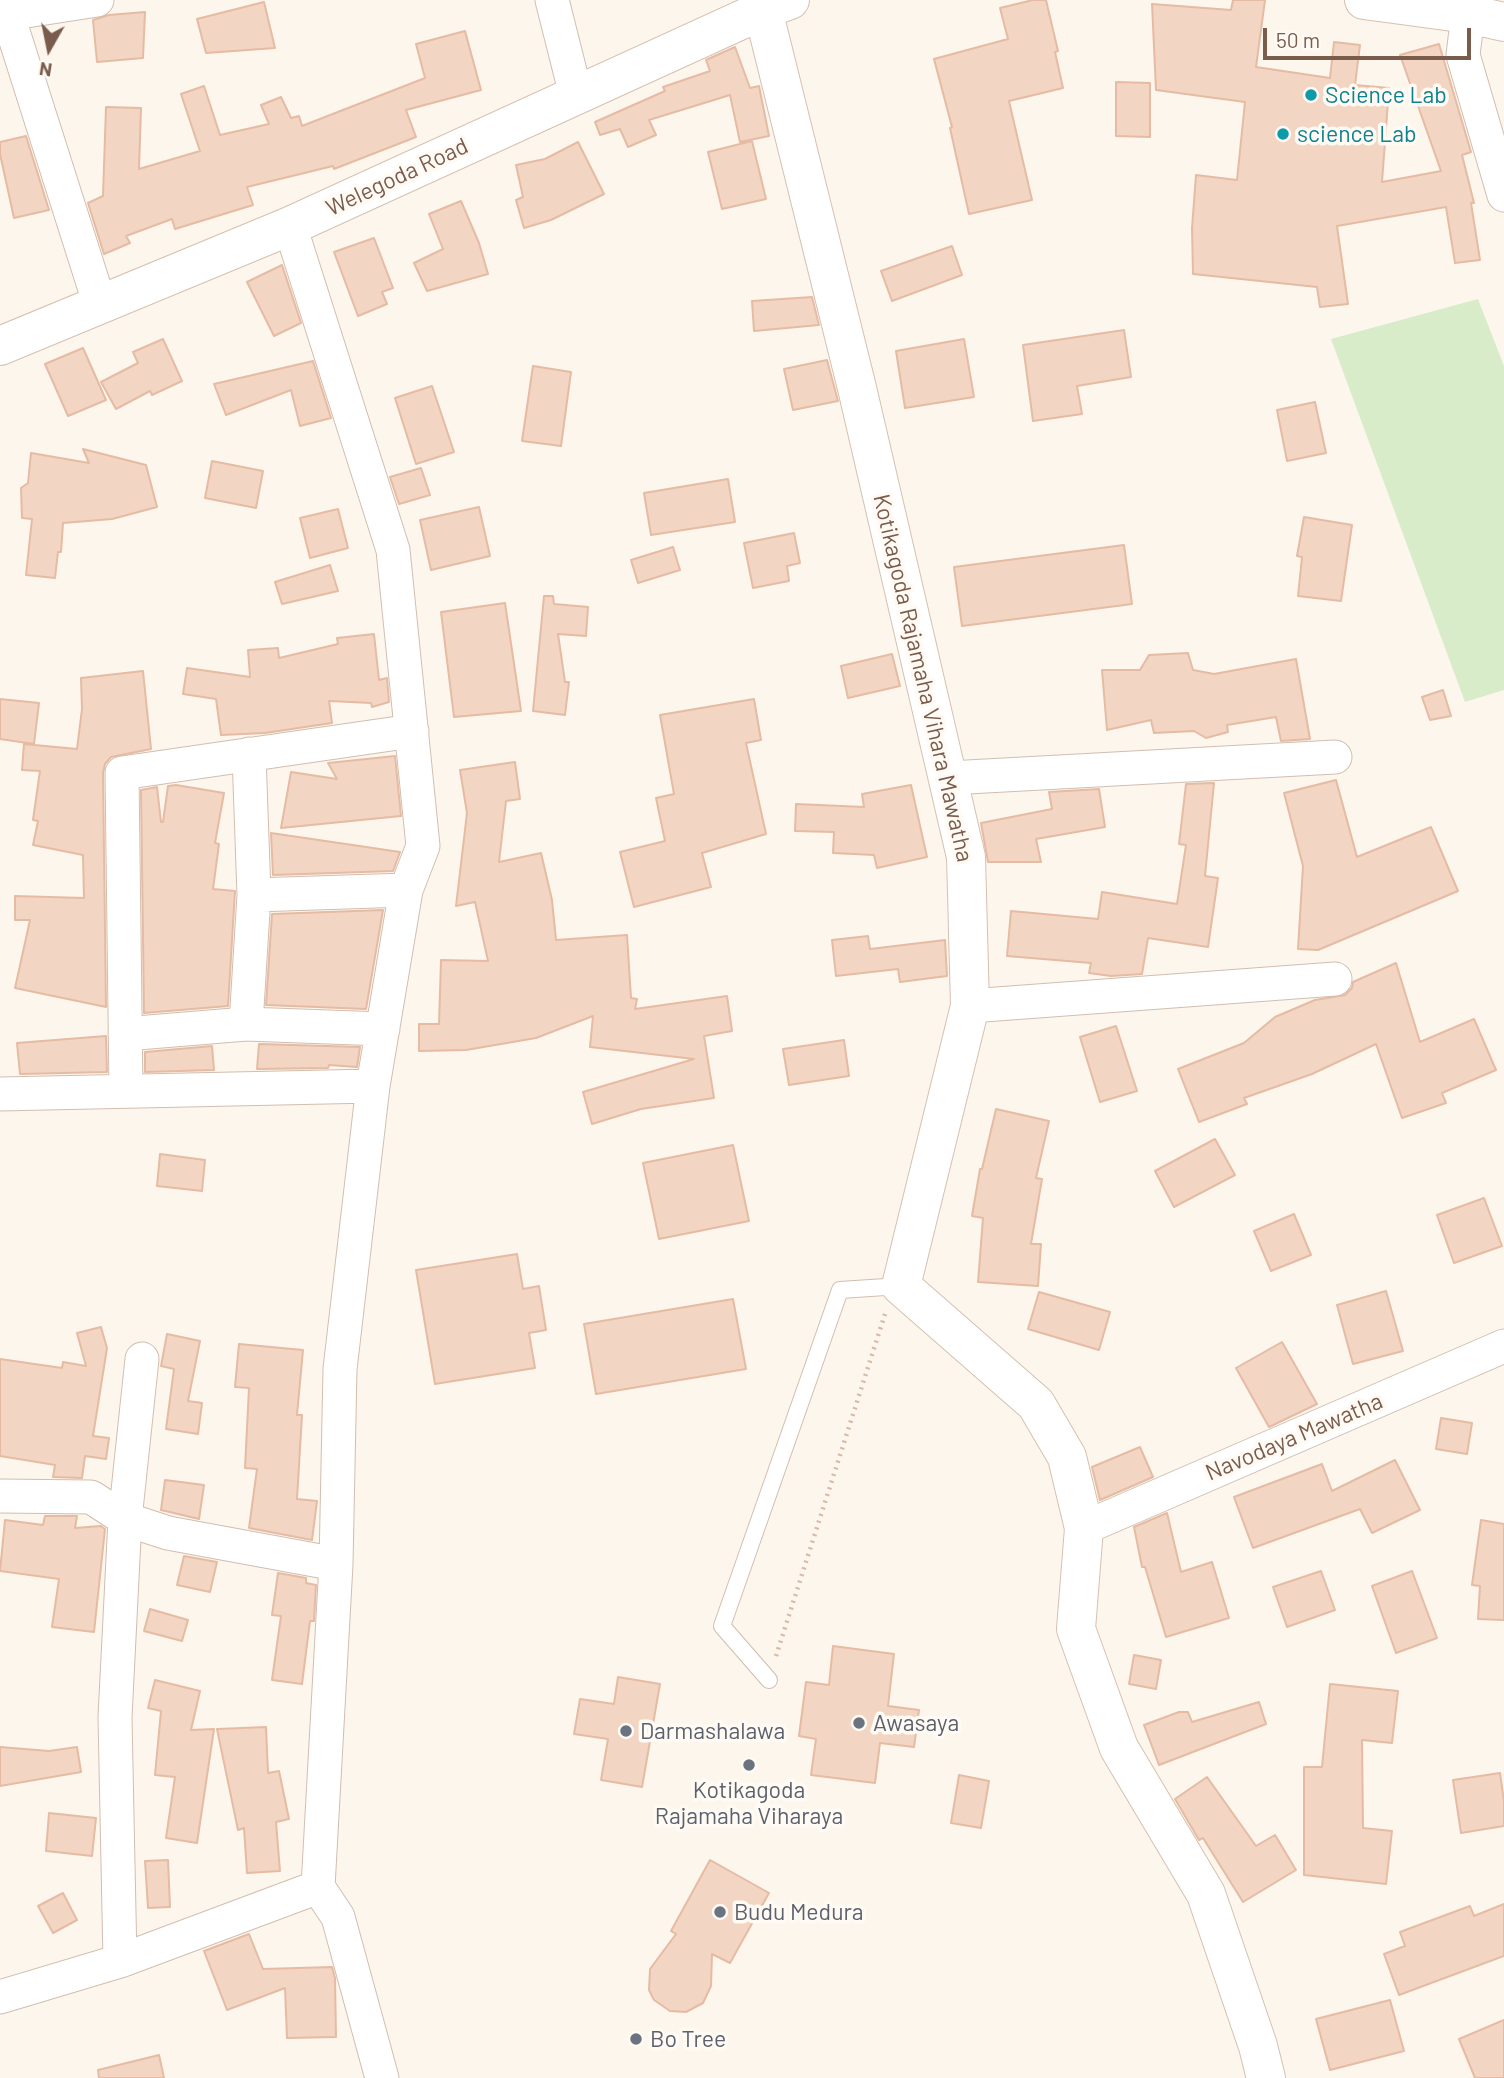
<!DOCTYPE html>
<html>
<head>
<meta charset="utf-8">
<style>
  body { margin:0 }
  #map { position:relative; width:1504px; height:2078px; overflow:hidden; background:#fdf6ec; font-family:Barlow,sans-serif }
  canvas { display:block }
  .north { position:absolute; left:14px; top:14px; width:70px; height:70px; -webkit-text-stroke:5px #fffaf3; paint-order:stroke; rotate:189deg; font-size:19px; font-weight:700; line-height:28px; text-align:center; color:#7a5c4d }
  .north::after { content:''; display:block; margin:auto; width:24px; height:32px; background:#7a5c4d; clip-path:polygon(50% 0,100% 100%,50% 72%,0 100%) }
  .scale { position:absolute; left:1263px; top:28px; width:208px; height:32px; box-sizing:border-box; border:4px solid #7a5c4d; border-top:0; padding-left:9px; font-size:21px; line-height:24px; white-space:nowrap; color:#7a5c4d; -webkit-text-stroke:5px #fffaf3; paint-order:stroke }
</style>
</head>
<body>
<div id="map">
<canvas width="1504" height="2078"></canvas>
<div class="north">N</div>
<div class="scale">50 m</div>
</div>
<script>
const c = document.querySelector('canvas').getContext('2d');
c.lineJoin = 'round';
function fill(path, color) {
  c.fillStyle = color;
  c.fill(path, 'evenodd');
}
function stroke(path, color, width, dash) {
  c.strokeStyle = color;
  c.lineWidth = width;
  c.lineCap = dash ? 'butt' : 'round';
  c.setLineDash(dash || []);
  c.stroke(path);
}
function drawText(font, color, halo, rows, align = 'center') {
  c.font = font + ' Barlow,sans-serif';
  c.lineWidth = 7;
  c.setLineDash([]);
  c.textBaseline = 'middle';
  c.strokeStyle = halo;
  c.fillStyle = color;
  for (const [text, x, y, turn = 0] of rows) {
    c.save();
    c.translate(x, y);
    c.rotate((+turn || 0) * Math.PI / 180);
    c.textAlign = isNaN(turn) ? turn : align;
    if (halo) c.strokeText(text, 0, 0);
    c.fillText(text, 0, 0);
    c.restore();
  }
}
fill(new Path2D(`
  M 1478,299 L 1504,366 L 1504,690 L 1465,702 L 1331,339 Z`), '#d8ecc9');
const building = new Path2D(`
  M 1033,0 L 1046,0 L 1058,51 L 1055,52 L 1063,88 L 1009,101 L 1032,200 L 969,214 L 950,128 L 952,127 L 934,59 L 1008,39 L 1000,8 Z
  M 1233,0 L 1265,0 L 1256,67 L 1330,78 L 1334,42 L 1360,45 L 1355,85 L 1389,88 L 1382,182 L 1441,171 L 1400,55 L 1439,44 L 1471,152 L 1462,155 L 1474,203 L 1471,203 L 1480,260 L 1455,263 L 1446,207 L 1337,226 L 1348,304 L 1320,307 L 1317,287 L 1193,274 L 1192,228 L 1196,175 L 1237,180 L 1245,102 L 1156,90 L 1152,4 L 1231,10 Z
  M 264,2 L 275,48 L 206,53 L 197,19 Z
  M 145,12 L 143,58 L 97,62 L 93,20 L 109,15 Z
  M 465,31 L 481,90 L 406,110 L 416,137 L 334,169 L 333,166 L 247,187 L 253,205 L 175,229 L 172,219 L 126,236 L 130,243 L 104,254 L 88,203 L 103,196 L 106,107 L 141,108 L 139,169 L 200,151 L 181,94 L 204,86 L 220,135 L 269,124 L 261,105 L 281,97 L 291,118 L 299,116 L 302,126 L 425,78 L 416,44 Z
  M 735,47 L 750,88 L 759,86 L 769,136 L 740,142 L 730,95 L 649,120 L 656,135 L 628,147 L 620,129 L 600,135 L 595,122 L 665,91 L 663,87 L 710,71 L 706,60 Z
  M 1116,82 L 1150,83 L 1150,137 L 1116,136 Z
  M 26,136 L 49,210 L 14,218 L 0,154 L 0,142 Z
  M 752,141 L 766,199 L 722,209 L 708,152 Z
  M 578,142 L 604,194 L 551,220 L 524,228 L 516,200 L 523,197 L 516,165 L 545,159 Z
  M 461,201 L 479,243 L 488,274 L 427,291 L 414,263 L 443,249 L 429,214 Z
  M 374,238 L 393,288 L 382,292 L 387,304 L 358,316 L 334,252 Z
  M 952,246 L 962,275 L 892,301 L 881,271 Z
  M 282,265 L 301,323 L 274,336 L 247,282 Z
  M 812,297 L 819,325 L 754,331 L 752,301 Z
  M 1124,330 L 1131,377 L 1077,386 L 1082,414 L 1033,421 L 1023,345 Z
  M 163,339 L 182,381 L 152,395 L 150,391 L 116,409 L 101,382 L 138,363 L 133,352 Z
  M 964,339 L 974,397 L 905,408 L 896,351 Z
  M 83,348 L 106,400 L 68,416 L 45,364 Z
  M 827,360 L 838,401 L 793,410 L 784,369 Z
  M 313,361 L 331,418 L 300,426 L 291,390 L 226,415 L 214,384 Z
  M 533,366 L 571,372 L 561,446 L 522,441 Z
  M 432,386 L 454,452 L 416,464 L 395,398 Z
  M 1315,402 L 1326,453 L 1287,461 L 1277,410 Z
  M 83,449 L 146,465 L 157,507 L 112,519 L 63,523 L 61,552 L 58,552 L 55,578 L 26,575 L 32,519 L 22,518 L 21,488 L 28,483 L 31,453 L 89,463 Z
  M 212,461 L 263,471 L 256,508 L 205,498 Z
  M 421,468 L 430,495 L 399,504 L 390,477 Z
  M 728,479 L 735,522 L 651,535 L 644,493 Z
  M 479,507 L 490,556 L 431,570 L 420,520 Z
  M 338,509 L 348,548 L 310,558 L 300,518 Z
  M 1304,517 L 1352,525 L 1341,601 L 1298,596 L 1302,557 L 1297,556 Z
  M 794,533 L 800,563 L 787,566 L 789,581 L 753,588 L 744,543 Z
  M 1124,545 L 1132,604 L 962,626 L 954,567 Z
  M 673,547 L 680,570 L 638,583 L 631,560 Z
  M 330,565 L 338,591 L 282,604 L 275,582 Z
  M 544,596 L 553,596 L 554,604 L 588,607 L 586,636 L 558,634 L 565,682 L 569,682 L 565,715 L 533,711 Z
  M 505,603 L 521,711 L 454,717 L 441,612 Z
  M 374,634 L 379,680 L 387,678 L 389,702 L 372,707 L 371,703 L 329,701 L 332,723 L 265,733 L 221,735 L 216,699 L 183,694 L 187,668 L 250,677 L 248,650 L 278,648 L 279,658 L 338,644 L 337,638 Z
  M 1188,653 L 1193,670 L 1214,674 L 1296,659 L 1310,739 L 1281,741 L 1276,717 L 1227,725 L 1228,732 L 1206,738 L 1194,731 L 1154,733 L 1151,720 L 1107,730 L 1102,670 L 1140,670 L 1149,655 Z
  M 892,654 L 900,686 L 848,698 L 841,666 Z
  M 143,671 L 151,749 L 111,757 L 105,764 L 103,773 L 106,1007 L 15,988 L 30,920 L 15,920 L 15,896 L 84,898 L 83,855 L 33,845 L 38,821 L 33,820 L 40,771 L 22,770 L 24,744 L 77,749 L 82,709 L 81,678 Z
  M 1443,690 L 1451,716 L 1430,720 L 1422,697 Z
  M 0,699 L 39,703 L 34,744 L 0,739 Z
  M 754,699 L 761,740 L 746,743 L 766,834 L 702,853 L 711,887 L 634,907 L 620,852 L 665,841 L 656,798 L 674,794 L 660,715 Z
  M 395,756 L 401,816 L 281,828 L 291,772 L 337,779 L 328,763 Z
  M 515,762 L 520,799 L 506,801 L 499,862 L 541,853 L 552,900 L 556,940 L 627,935 L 631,998 L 637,999 L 635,1009 L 727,996 L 732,1031 L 704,1036 L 714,1098 L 641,1109 L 592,1124 L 583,1092 L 694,1059 L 590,1047 L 593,1016 L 536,1038 L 466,1050 L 419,1051 L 419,1024 L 439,1024 L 441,960 L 488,961 L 475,902 L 456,906 L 467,813 L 460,770 Z
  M 1336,780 L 1357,857 L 1431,827 L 1458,891 L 1318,950 L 1298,949 L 1303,866 L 1284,793 Z
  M 1214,783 L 1205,876 L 1218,878 L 1208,947 L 1148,938 L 1142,974 L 1111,976 L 1089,973 L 1091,963 L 1007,956 L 1011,911 L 1098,919 L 1102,892 L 1177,904 L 1186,845 L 1179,844 L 1186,784 Z
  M 176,785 L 224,793 L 215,843 L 219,844 L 213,889 L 235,891 L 228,1006 L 144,1013 L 141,790 L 157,787 L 161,822 L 163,822 L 168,786 Z
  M 911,785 L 927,857 L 877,868 L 874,855 L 833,853 L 834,832 L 795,831 L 796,804 L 864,807 L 862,794 Z
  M 1099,789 L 1105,827 L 1036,839 L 1041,862 L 988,862 L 981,823 L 1052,809 L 1049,792 Z
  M 271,833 L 400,852 L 393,871 L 273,875 Z
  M 383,910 L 366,1009 L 266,1005 L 272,914 Z
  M 868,936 L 870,949 L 945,940 L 947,976 L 900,982 L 898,969 L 836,976 L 832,940 Z
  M 1396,963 L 1420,1042 L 1474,1019 L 1496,1070 L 1442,1093 L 1446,1103 L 1402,1118 L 1376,1044 L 1312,1074 L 1244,1098 L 1247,1104 L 1199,1122 L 1178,1069 L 1244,1043 L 1275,1017 L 1315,1000 L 1345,995 L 1352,988 L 1353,982 Z
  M 1116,1026 L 1137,1091 L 1100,1102 L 1080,1037 Z
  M 106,1036 L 107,1072 L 20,1074 L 17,1043 Z
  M 844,1040 L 849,1076 L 789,1085 L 783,1049 Z
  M 259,1044 L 360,1047 L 357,1067 L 329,1065 L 328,1068 L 257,1069 Z
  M 212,1046 L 214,1070 L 145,1072 L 145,1052 Z
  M 996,1109 L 1049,1121 L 1036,1178 L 1042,1179 L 1031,1244 L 1041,1244 L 1038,1286 L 978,1282 L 983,1218 L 972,1216 L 980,1169 L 982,1169 Z
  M 1215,1139 L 1235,1175 L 1174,1207 L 1155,1171 Z
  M 733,1145 L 749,1221 L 659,1239 L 643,1163 Z
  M 160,1154 L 205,1160 L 202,1191 L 157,1186 Z
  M 1484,1198 L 1502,1246 L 1454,1263 L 1437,1215 Z
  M 1294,1214 L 1311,1255 L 1271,1271 L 1254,1231 Z
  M 517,1254 L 523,1289 L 539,1286 L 546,1330 L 529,1333 L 535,1368 L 435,1384 L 416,1270 Z
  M 1386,1291 L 1403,1351 L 1353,1364 L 1337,1305 Z
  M 1039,1292 L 1110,1312 L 1099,1350 L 1028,1329 Z
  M 733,1299 L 746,1369 L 596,1394 L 584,1324 Z
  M 101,1327 L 107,1348 L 93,1436 L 109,1438 L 106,1459 L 85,1456 L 82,1478 L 53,1477 L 55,1465 L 0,1456 L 0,1359 L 62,1368 L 63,1362 L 86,1366 L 77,1333 Z
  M 167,1334 L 200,1341 L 188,1401 L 202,1403 L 198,1434 L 166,1429 L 174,1369 L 161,1366 Z
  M 1282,1342 L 1317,1404 L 1269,1427 L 1236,1368 Z
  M 239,1344 L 303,1350 L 297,1415 L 302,1415 L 297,1499 L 317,1501 L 312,1540 L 249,1528 L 257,1469 L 245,1468 L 249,1388 L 235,1387 Z
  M 1441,1418 L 1472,1423 L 1467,1454 L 1436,1449 Z
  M 1140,1447 L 1153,1477 L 1100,1500 L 1092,1467 Z
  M 1395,1460 L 1420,1510 L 1372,1533 L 1360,1509 L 1253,1548 L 1234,1497 L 1322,1464 L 1332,1491 Z
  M 165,1480 L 204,1485 L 199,1519 L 161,1510 Z
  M 1167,1513 L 1181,1572 L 1212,1562 L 1229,1618 L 1166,1637 L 1145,1567 L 1142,1567 L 1134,1527 Z
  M 45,1516 L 77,1516 L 75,1528 L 101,1526 L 105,1529 L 94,1632 L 52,1627 L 59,1579 L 0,1571 L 5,1520 L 43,1525 Z
  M 1481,1520 L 1504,1524 L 1504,1620 L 1478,1619 L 1480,1586 L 1472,1585 Z
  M 184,1556 L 217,1562 L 210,1592 L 177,1585 Z
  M 1321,1571 L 1335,1610 L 1287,1627 L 1273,1587 Z
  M 1412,1571 L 1437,1638 L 1396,1653 L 1372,1586 Z
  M 278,1573 L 306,1578 L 306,1583 L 316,1585 L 314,1621 L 310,1621 L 302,1684 L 272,1680 L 281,1616 L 272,1615 Z
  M 150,1609 L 188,1620 L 182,1641 L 144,1631 Z
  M 833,1646 L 894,1654 L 888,1706 L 919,1710 L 914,1747 L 880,1743 L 875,1783 L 811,1775 L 816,1739 L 799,1736 L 806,1682 L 829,1685 Z
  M 1134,1655 L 1161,1660 L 1156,1689 L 1129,1684 Z
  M 618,1677 L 660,1684 L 642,1787 L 601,1780 L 608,1739 L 574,1734 L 580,1699 L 614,1704 Z
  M 155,1680 L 200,1691 L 191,1730 L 214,1729 L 197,1843 L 166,1838 L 175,1777 L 155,1775 L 161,1711 L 148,1708 Z
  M 1330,1684 L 1398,1691 L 1392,1743 L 1362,1740 L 1363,1828 L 1392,1831 L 1386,1884 L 1304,1875 L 1304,1767 L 1322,1767 Z
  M 1259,1702 L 1266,1724 L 1159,1765 L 1144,1725 L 1179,1712 L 1188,1712 L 1192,1722 Z
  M 266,1727 L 268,1773 L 279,1771 L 289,1819 L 276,1822 L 280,1871 L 247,1873 L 244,1828 L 238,1830 L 217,1729 Z
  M 0,1747 L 49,1751 L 77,1747 L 81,1772 L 0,1786 Z
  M 1500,1773 L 1504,1801 L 1504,1826 L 1461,1833 L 1453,1780 Z
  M 959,1775 L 989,1781 L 981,1828 L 951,1823 Z
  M 1207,1777 L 1256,1846 L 1275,1835 L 1296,1870 L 1243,1902 L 1203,1838 L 1199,1840 L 1175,1799 Z
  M 49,1813 L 96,1818 L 92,1856 L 46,1851 Z
  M 168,1860 L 170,1907 L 148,1908 L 145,1861 Z
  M 710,1860 L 769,1893 L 730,1963 L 712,1954 L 711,1986 L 703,2003 L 686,2012 L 670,2011 L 654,2000 L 649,1990 L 650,1969 L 676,1934 L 671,1931 Z
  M 63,1893 L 77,1920 L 53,1933 L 38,1906 Z
  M 1504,1904 L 1504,1956 L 1399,1995 L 1384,1954 L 1405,1946 L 1400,1932 L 1470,1906 L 1474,1916 Z
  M 249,1934 L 263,1969 L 332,1967 L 335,1978 L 336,2037 L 287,2038 L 285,1988 L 227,2010 L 204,1951 Z
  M 1390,2000 L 1404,2051 L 1330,2070 L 1316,2019 Z
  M 1504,2020 L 1504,2078 L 1475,2078 L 1459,2039 Z
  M 159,2055 L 164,2078 L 99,2078 L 98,2070 Z`);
fill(building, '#f3d5c3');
stroke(building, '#e6bba3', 2);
const lane = new Path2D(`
  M 769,1680 L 722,1626 L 840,1290 L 901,1286`);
const street = new Path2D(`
  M 3,0 L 100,305
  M 552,0 L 576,95
  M 7,14 L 97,0
  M 1468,14 L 1463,55 L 1504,195
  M 949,778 L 1335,757
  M 254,895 L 406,890
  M 970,1006 L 1335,979
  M 246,1024 L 254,895 L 249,754
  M 125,1034 L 246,1024 L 383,1029
  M 126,1091 L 122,773 L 412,731
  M 0,1094 L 373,1086
  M 0,1496 L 91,1497 L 125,1519 L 168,1533 L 336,1564
  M 1084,1528 L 1504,1346
  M 318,1887 L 338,1917 L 382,2078
  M 120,1961 L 115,1717 L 125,1519 L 142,1359
  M 0,1997 L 120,1961 L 318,1887 L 336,1564 L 340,1369 L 373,1086 L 406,890 L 423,846 L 393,550 L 290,226`);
const secondary = new Path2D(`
  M 1364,0 L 1468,14 L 1504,22
  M 763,10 L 857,388 L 966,857 L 970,1006 L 901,1286 L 1036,1404 L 1067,1457 L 1084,1528 L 1076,1629 L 1119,1748 L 1206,1894 L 1258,2046 L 1266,2078
  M 0,346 L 290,226 L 763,10 L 790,0`);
stroke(lane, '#d1beb0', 18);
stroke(street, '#d1beb0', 35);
stroke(secondary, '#d6c0b0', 40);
stroke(new Path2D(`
  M 776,1656 L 885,1314`), '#d9b8a5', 4.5, [2, 5]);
stroke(lane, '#fff', 16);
stroke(street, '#fff', 33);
stroke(secondary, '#fff', 38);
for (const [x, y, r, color] of [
  [1311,95,7,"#0f9aa8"],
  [1283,134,7,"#0f9aa8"],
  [859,1723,7,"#6b7280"],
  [626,1731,7,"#6b7280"],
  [749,1765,7,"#6b7280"],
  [720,1912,7,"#6b7280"],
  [636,2039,7,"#6b7280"]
]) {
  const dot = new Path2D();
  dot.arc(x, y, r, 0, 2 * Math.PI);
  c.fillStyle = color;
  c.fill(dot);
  stroke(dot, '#fffaf3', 2.5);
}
drawText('23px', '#0d838f', '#fffaf3', [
  ["Science Lab",1325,95],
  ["science Lab",1297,134]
], 'left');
drawText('23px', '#7a5c4d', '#fffaf3', [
  ["Welegoda Road",397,177,-25],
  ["Kotikagoda Rajamaha Vihara Mawatha",923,678,77],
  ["Navodaya Mawatha",1294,1437,-23]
]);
drawText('23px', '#5b616d', '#fffaf3', [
  ["Awasaya",873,1723],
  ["Darmashalawa",640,1731],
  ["Kotikagoda",749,1790,"center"],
  ["Rajamaha Viharaya",749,1816,"center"],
  ["Budu Medura",734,1912],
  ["Bo Tree",650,2039]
], 'left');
</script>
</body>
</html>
